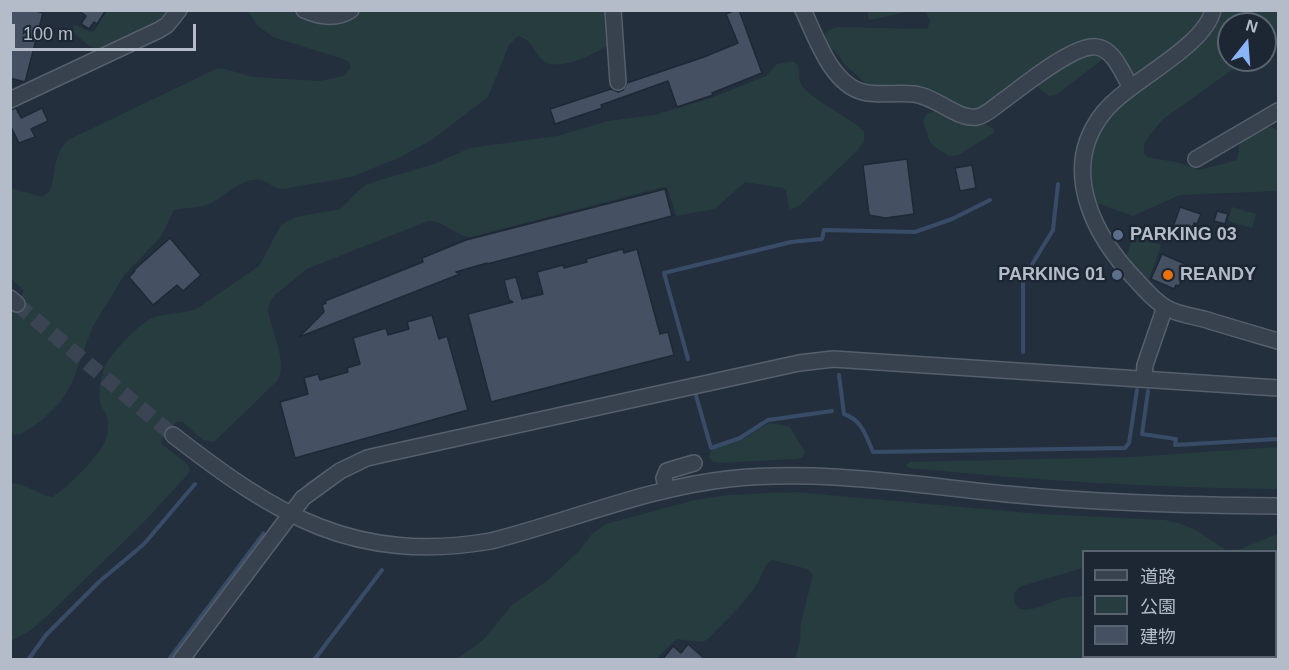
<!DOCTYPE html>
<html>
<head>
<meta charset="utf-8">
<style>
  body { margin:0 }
  #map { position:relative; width:1289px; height:670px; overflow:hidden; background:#242f3e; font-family:Arial,"Noto Sans JP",sans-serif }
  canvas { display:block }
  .frame { position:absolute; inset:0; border:12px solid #b4bcc9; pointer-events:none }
  .legend { position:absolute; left:1082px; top:550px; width:195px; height:108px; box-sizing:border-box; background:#1d2633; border:2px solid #59626f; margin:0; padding:8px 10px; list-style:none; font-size:18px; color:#b4bcc9 }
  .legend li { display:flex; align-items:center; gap:12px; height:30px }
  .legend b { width:30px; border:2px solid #59626f }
  .north { position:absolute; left:1217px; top:12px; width:60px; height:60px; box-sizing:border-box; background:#1d2633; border:2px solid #59626f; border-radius:50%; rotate:17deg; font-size:16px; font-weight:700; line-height:24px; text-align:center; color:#b4bcc9 }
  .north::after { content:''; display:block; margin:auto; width:21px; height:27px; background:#8ab4f8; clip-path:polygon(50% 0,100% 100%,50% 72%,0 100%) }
  .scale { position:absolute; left:12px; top:24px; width:184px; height:27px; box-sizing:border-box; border:3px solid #b4bcc9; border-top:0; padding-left:8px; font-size:18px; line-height:21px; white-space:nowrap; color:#b4bcc9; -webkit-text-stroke:4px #1d2633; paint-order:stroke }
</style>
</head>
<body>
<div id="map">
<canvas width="1289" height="670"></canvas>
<div class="frame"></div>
<ul class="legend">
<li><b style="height:8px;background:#38414e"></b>道路</li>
<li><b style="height:16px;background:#263c3f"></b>公園</li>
<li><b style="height:16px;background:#455162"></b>建物</li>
</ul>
<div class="north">N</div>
<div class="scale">100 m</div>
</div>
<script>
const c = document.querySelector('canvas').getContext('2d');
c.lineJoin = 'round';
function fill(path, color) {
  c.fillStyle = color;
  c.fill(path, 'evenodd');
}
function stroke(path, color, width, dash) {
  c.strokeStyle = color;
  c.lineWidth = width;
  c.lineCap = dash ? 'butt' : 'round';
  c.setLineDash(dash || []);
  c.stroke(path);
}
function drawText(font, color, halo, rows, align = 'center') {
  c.font = font + ' Arial,sans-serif';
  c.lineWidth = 5;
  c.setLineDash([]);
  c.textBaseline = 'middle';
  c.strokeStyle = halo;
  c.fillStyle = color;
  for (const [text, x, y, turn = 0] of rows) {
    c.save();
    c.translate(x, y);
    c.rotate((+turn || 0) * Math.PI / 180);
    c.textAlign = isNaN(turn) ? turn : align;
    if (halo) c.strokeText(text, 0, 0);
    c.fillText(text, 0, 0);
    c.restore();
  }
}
fill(new Path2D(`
  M 361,10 L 609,11 L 609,45 C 595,54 555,74 541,59 C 533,50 531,39 518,36 L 509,45 L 488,97 L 433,139 L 401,157 L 351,177 L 283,189 C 274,189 269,182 261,180 C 241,177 227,195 211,203 C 199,209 186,207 174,210 L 160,238 L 125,274 L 92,328 L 72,383 L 61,401 L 41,421 L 21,434 L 15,435 L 11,432 L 11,308 L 24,291 L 11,278 L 11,188 L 42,197 L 49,192 C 58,172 51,157 68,140 L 216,69 L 225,69 L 253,77 L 320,81 L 343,76 L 351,68 L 349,62 L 343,59 L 273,37 L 258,26 L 248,11 L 290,11 L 309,19 L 349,18 Z
  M 107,11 L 107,10 L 168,11 L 156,22 L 98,49 L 89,46 L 74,33 L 73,26 L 76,25 L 90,32 L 94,31 Z
  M 912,11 L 869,20 L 867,11 L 912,10 Z
  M 926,11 L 1207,11 C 1192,38 1165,54 1141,72 L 1135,74 L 1129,73 L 1102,42 L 977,112 L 869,86 L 845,65 L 837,53 L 824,42 L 823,37 L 827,31 L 837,27 L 927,29 L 930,21 Z
  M 1220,11 L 1278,11 L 1278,38 L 1265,46 L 1265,24 L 1229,24 L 1229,60 L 1246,60 L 1162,120 L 1144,143 L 1144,154 L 1148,157 L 1180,163 L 1199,170 L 1237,160 L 1240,141 C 1252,134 1265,122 1278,130 L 1278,191 L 1180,195 L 1133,216 L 1097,203 C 1090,193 1089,176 1090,163 C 1094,112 1146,84 1183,56 C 1199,44 1215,31 1220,11 Z
  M 1085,52 L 1103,54 L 1103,59 L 1056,95 L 1049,96 L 1039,88 L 1038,82 Z
  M 789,62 L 794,62 L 798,65 C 800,71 798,78 801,84 C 806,96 850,118 864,131 L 864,142 L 857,151 L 798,207 L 789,209 L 786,191 L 783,188 L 745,182 L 715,209 L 676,216 L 668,189 L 664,187 L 471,237 C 456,237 444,220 428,221 L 307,269 L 276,294 L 271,300 L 268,308 C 270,330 289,362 277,381 L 214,442 L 203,440 L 183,422 L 176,422 L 162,439 L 161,443 L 187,464 L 190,470 L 188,474 L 143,523 L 45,618 L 31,630 L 11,641 L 11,483 C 25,483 38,494 52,497 C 65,490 96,459 103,445 C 107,439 108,430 108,423 C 109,415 102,410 100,402 C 98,391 102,371 107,362 C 115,350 134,330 145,322 C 161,311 181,316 198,308 L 259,266 L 281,225 L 296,217 L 341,209 L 357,192 L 367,184 L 434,164 L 470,148 L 557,136 L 608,121 L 654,115 L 711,98 L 766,76 L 777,64 Z
  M 939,111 L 969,122 L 985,124 L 994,129 L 994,133 L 958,155 L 949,156 L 936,148 L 930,142 L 923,122 L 927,113 Z
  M 1232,207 L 1256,214 L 1252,228 L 1228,221 Z
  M 1133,236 L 1161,245 L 1148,282 L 1126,258 Z
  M 769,423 L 790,427 L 805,452 L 803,457 L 797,459 L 719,463 L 713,462 L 709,457 L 710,452 L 715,448 L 741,440 Z
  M 1278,447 L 1278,489 C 1155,488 1032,480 909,468 L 906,465 L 910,462 L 1132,457 Z
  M 795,492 L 1040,514 L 1165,520 L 1179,523 L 1194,529 L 1226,550 L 1240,549 L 1278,534 L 1278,578 L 1276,578 L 1276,552 L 1084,552 L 1083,568 L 1022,586 C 1017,589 1014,592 1014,597 C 1014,624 1052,600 1064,598 C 1070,597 1077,596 1083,596 L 1084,656 L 1276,656 L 1276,608 L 1278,609 L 1278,657 L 1276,660 L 795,659 L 800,641 L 801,623 L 813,575 L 807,569 L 772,560 C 763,565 762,576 757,584 C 743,605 725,621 708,639 L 703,642 L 676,639 L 656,659 L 457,659 L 483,640 L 512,605 L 547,581 L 580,550 L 592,534 L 606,524 L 695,500 L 728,495 Z`), '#263c3f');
fill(new Path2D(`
  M 263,531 L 269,535 L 175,659 L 166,660 Z`), '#394c67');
stroke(new Path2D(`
  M 1023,352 L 1023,279 L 1053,230 L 1058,184
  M 688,359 L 664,273 L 791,242 L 822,239 L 824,230 L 915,232 L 952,219 L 990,200
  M 839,375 L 844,414 C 862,420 866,436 873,452 L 1125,448 L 1129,443 L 1137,390
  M 1148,391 L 1142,434 L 1176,439 L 1175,445 L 1278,439
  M 695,392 L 711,448 L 740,438 L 768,420 L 832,411
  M 307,486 L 328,471
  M 28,660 L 46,635 L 100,581 L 144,544 L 195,484
  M 314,660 L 382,570`), '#394c67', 4);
const building = new Path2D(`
  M 10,10 L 32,10 L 43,13 L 25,82 L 10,78 Z
  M 78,10 L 106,10 L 97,24 L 94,22 L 89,29 L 81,24 L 86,16 Z
  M 736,10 L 739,10 L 762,73 L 712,93 L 713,95 L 677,107 L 668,81 L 601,105 L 602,108 L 555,124 L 550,109 L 611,89 L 618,92 L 623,90 L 627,83 L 704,57 L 738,43 L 726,14 Z
  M 16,108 L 21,118 L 42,108 L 48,121 L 31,129 L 35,137 L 19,143 L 10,125 L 10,110 Z
  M 907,159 L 914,214 L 885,218 L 869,215 L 863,165 Z
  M 972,165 L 976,188 L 960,191 L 955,168 Z
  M 665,189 L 672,216 L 487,264 L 487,263 L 456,272 L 460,274 L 299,337 L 324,312 L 322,305 L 326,303 L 325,301 L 423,262 L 422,258 L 466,240 Z
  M 1180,207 L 1201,214 L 1197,224 L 1194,223 L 1190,236 L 1172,230 Z
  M 1217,211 L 1228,214 L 1225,224 L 1214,221 Z
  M 170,238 L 201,275 L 183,291 L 177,285 L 153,305 L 129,277 L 135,271 L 134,270 Z
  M 623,249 L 624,253 L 637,249 L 660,334 L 668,332 L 674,355 L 491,402 L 468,314 L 513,302 L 509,300 L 504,280 L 516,277 L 522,299 L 543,294 L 537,272 L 563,265 L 564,268 L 587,262 L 586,259 Z
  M 1162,254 L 1185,264 L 1183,269 L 1186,270 L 1179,286 L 1176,285 L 1174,289 L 1151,279 Z
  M 432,315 L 439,339 L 447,336 L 468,410 L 295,458 L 280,402 L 308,394 L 304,378 L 318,374 L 320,380 L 348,372 L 347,368 L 360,364 L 353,338 L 386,328 L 388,335 L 409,329 L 407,322 Z
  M 688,644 L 706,660 L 662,660 L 673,646 L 681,653 Z`);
fill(building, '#455162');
stroke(building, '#1f2835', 1.5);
stroke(new Path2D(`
  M 17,304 L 173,435`), '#3a4453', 15, [15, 8]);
const minor = new Path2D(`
  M 304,10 C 320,17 336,20 351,10
  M 613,10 L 618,82
  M 803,10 C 816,37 831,84 863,92 C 880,96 897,92 914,94 C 937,97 958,120 977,117 C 987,115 995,106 1004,100 C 1022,87 1075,43 1097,47 C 1115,50 1122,74 1131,87
  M 1213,10 C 1204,48 1130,80 1104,112 C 1058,169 1094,237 1138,282 C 1146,291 1155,301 1165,307 C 1176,314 1191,316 1204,319 C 1229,327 1254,334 1278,341
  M 10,100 L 159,30 L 167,25 L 179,10
  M 1196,159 L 1278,111
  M 10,298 L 17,304
  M 1144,379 L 1145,365 L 1165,307
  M 173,435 C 277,516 355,564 491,541 C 570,521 647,488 728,479 C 820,469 915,485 1007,494 C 1097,503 1188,505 1278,506
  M 667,490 L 664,478 L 667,471 L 694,463
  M 181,660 L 303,498 L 340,471 L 367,458 L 380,455 L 799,363 L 833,359 L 1278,388`);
stroke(minor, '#565f6c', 18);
stroke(minor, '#38414e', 15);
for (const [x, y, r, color] of [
  [1118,235,6,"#5c6f8a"],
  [1117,275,6,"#5c6f8a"],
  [1168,275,6,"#e8710a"]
]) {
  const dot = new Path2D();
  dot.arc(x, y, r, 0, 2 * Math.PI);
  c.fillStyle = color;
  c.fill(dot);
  stroke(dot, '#1d2633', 2);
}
drawText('bold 18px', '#b4bcc9', '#1d2633', [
  ["PARKING 03",1130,235],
  ["PARKING 01",1105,275,"right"],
  ["REANDY",1180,275]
], 'left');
</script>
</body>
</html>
